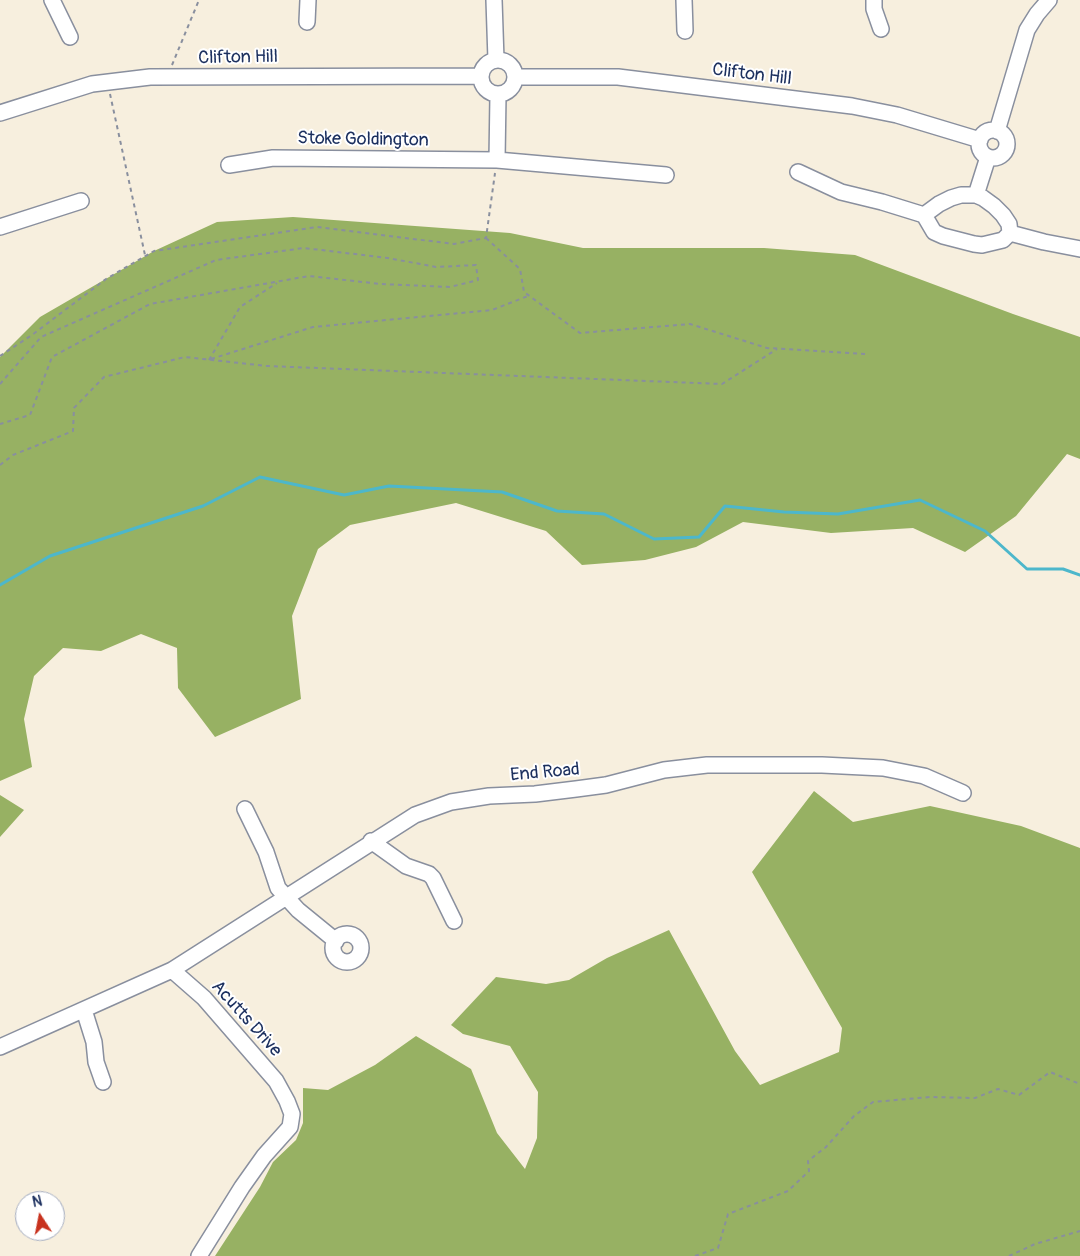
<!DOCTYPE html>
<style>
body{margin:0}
#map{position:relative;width:1080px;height:1256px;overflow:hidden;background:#f7efde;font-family:Pangolin,sans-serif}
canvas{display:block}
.north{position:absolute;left:15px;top:1191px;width:50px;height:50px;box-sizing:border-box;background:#fff;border:1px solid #a4acbf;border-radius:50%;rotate:349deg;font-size:14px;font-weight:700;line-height:20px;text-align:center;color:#1b2f5e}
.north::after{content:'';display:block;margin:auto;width:18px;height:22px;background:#c8321e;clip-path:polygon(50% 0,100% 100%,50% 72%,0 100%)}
</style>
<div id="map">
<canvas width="1080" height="1256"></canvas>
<div class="north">N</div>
</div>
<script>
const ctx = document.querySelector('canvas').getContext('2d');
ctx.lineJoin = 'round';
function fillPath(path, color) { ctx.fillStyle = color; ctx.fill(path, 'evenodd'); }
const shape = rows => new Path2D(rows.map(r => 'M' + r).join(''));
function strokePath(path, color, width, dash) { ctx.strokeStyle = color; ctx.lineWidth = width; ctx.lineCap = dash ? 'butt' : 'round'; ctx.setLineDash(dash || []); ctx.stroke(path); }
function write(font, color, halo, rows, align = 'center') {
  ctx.font = font + ' Pangolin,sans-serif'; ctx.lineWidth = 4; ctx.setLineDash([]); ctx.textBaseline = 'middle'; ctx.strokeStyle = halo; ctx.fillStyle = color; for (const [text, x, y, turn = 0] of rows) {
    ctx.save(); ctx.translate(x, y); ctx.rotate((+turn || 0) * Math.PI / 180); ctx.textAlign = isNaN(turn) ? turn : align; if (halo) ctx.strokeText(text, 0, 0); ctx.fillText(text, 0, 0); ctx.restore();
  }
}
fillPath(shape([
 [293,217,510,233,583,248,764,248,855,255,1013,314,1080,337,1080,459,1067,454,1016,516,965,552,913,528,831,533,743,522,696,547,645,560,582,565,546,531,456,503,350,525,318,549,292,616,301,699,215,737,178,688,177,648,141,634,101,651,63,648,34,676,24,719,32,767,0,781,0,357,40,317,154,251,217,222],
 [814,791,853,822,930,806,1021,826,1080,848,1080,1256,215,1256,260,1187,273,1162,296,1140,303,1123,303,1088,328,1090,375,1065,416,1036,471,1069,497,1133,525,1169,537,1138,538,1092,510,1046,463,1034,451,1025,496,977,546,984,569,980,607,958,669,930,735,1051,760,1085,839,1052,842,1028,752,872],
 [0,795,24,810,0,837]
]), '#97b163');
strokePath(shape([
 [0,585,50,556,203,506,260,477,344,495,389,486,502,492,557,511,604,514,654,539,699,537,725,506,784,512,838,514,920,500,985,531,1027,569,1063,569,1080,575]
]), '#4db7cb', 3);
const minor = shape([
 [52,0,70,37],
 [494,0,496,60],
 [684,0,685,31],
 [874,0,874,9,881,29],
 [307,22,308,0],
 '481 77a17 17 0 1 1 34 0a17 17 0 1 1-34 0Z',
 [516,77,618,77,852,106,897,115,980,140],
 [0,113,92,84,150,77,481,76],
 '979 144a14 14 0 1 1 28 0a14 14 0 1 1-28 0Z',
 [997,131,1027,30,1037,14,1049,0],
 [497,160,498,95],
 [229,165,273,158,497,160,666,175],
 [798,172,841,192,882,202,924,215,934,232,943,236,974,244,982,245,1003,240,1010,233],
 [976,195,988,157],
 [924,215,939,204,951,198,961,195,976,195,983,198,994,206,1003,215,1009,224,1010,233],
 [0,227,81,201],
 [1010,233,1044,242,1080,249],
 [245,809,266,852,278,888,298,910,336,941],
 [371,841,406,866,429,874,433,878,454,921],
 '333 948a14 14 0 1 1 28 0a14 14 0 1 1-28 0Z',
 [172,970,204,998,276,1081,287,1101,292,1114,290,1127,264,1156,242,1187,199,1256],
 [84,1010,94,1042,96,1062,103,1082],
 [0,1047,172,970,415,815,451,802,489,796,535,794,576,789,606,785,664,770,707,765,822,765,883,768,924,776,963,793]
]);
strokePath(minor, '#898f9e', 18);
strokePath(shape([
 [172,65,199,0],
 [110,94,145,255],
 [486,238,520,269,524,292,580,333,690,324,767,348,867,354],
 [0,356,32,335,106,279,154,251,317,227,454,244,486,238,495,173],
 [211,359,313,327,492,310,528,296],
 [209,360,240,307,277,283],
 [0,384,41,337,216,260,304,248,388,258,436,267,476,265,478,280,450,287,381,284,309,276,150,304,52,357,30,415,0,424],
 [0,465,13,455,73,431,74,408,104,377,185,357,267,366,722,384,777,349],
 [695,1256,718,1248,728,1214,788,1191,809,1171,808,1161,826,1147,854,1116,873,1102,930,1097,975,1098,998,1089,1019,1095,1050,1072,1080,1084],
 [1009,1256,1035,1244,1080,1231]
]), '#898f9e', 2, [4, 4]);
strokePath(minor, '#fff', 15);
write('18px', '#1b2f5e', '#fff', [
 ["Clifton Hill",238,58,-1],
 ["Clifton Hill",752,75,7],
 ["Stoke Goldington",363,140,1],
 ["End Road",545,773,-5],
 ["Acutts Drive",246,1019,48]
]);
</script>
